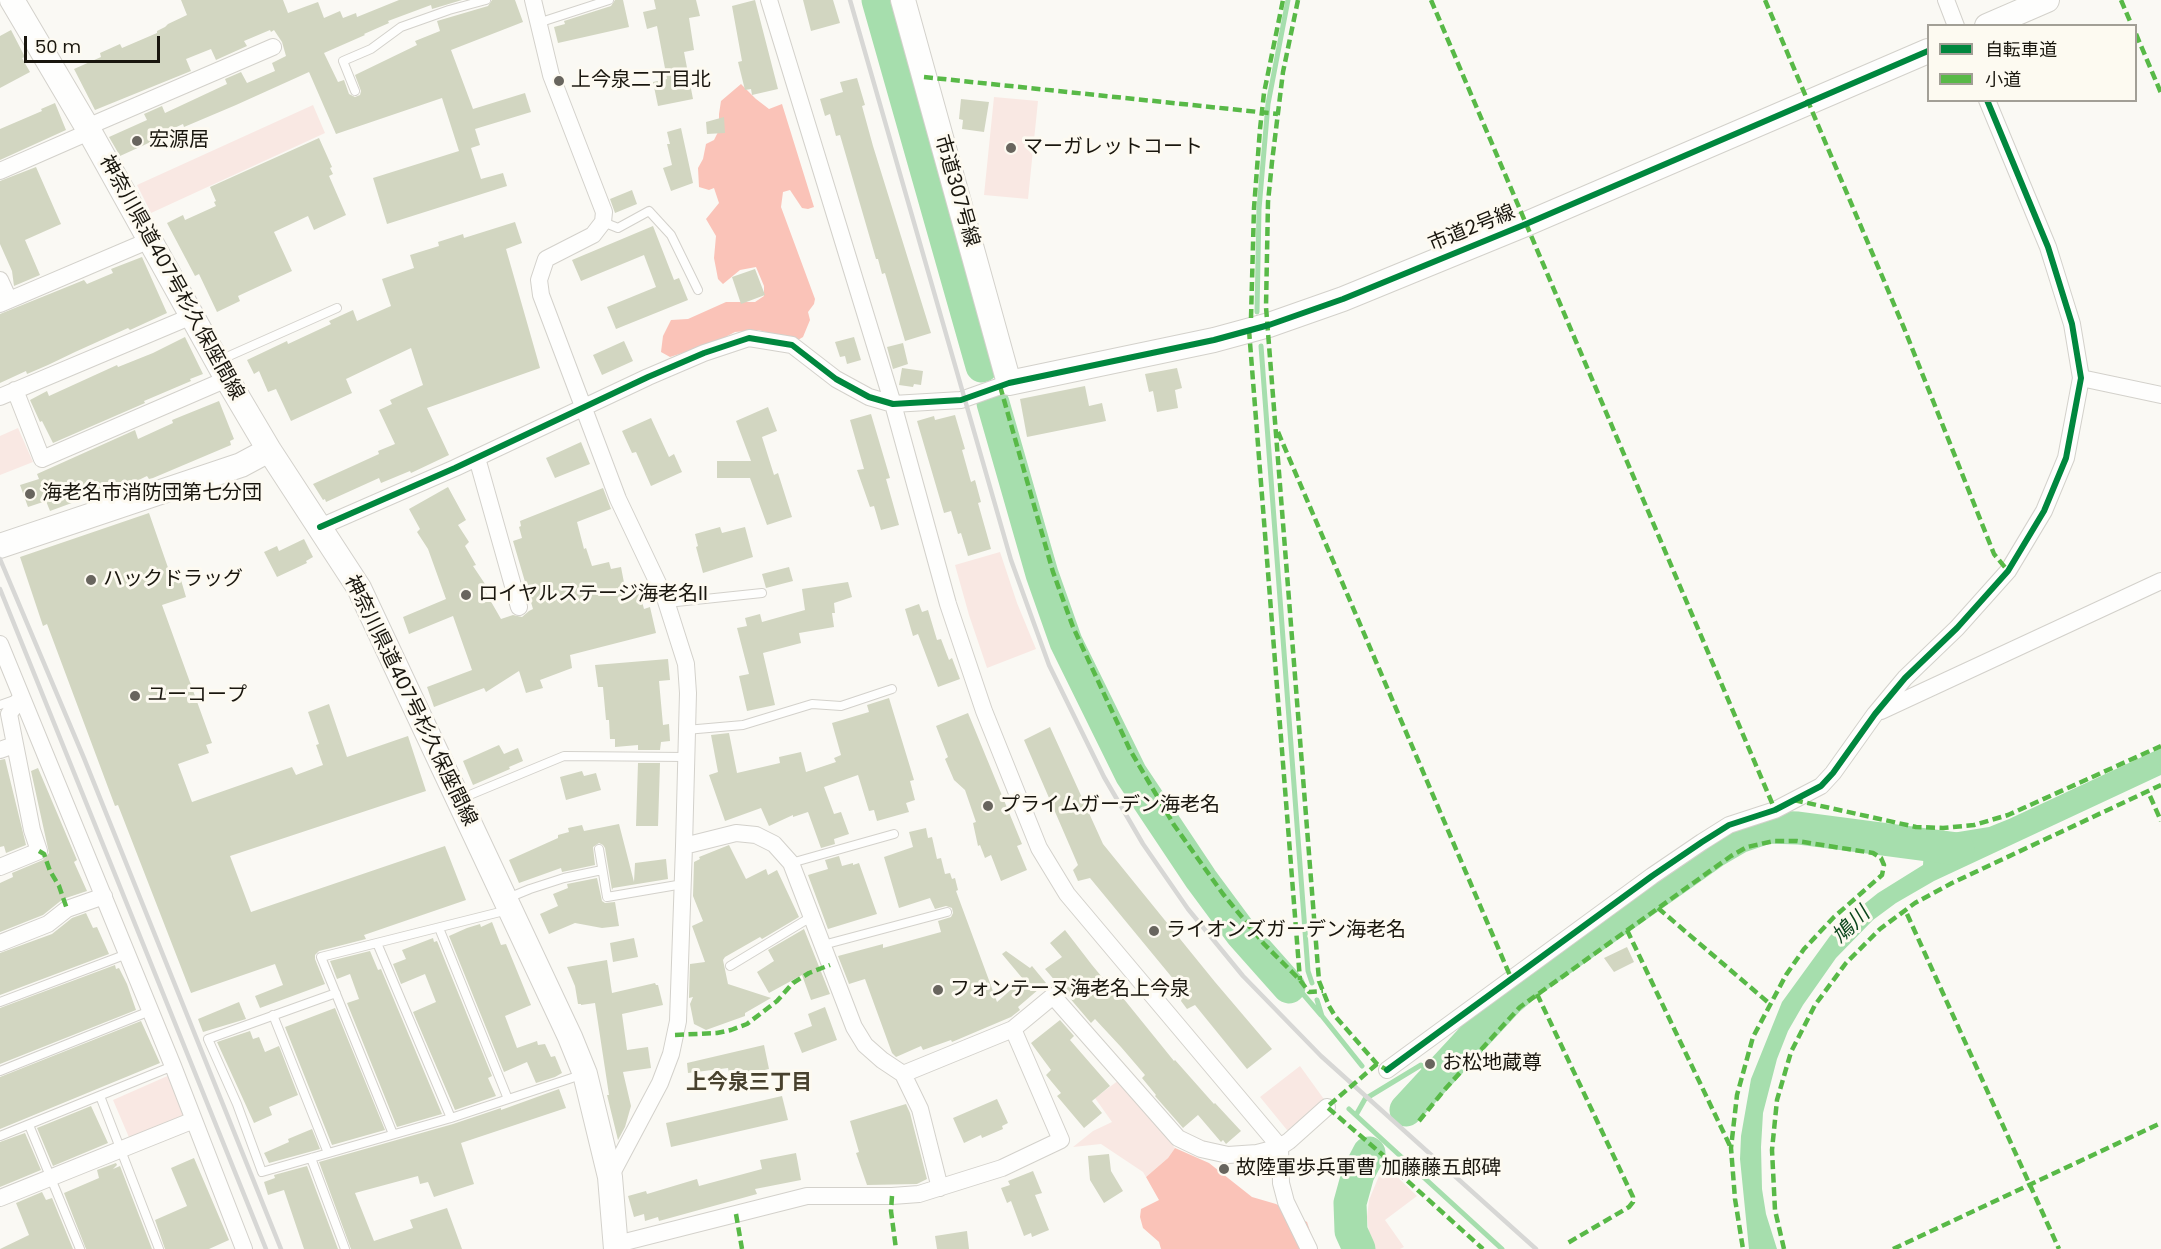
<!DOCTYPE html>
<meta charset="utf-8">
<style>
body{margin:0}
#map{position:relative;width:2161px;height:1249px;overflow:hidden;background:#faf9f4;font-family:Poppins,"Noto Sans JP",sans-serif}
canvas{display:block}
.legend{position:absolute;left:1927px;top:24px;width:210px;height:78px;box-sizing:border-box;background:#fdfaf1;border:2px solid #a29f96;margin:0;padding:8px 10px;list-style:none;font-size:18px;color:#19160e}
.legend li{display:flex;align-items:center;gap:12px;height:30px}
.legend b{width:30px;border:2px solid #a29f96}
.scale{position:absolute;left:24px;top:36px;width:136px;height:27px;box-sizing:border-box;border:3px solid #19160e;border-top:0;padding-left:8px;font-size:18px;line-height:21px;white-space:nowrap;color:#19160e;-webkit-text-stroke:4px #fdfaf1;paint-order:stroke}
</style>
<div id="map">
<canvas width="2161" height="1249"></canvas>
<ul class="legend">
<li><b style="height:8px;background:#00873e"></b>自転車道</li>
<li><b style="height:8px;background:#58b947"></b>小道</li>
</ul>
<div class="scale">50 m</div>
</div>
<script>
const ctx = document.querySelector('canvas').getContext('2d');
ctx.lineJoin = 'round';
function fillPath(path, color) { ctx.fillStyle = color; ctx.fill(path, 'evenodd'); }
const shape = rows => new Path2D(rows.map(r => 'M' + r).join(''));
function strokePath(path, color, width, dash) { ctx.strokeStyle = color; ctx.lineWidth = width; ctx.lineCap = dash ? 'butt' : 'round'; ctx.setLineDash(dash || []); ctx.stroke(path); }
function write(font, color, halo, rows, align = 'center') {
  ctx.font = font + ' Poppins,"Noto Sans JP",sans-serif'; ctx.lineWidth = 6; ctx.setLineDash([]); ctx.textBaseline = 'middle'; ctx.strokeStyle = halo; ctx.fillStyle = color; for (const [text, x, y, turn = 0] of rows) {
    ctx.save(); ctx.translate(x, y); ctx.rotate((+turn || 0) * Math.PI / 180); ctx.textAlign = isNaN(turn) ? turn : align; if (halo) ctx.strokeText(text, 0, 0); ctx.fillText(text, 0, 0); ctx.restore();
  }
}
fillPath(shape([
 [994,97,1038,101,1028,199,984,195],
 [313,105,325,133,151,213,137,185],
 [18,428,33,462,0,475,0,436],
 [1000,552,1017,603,1036,649,987,668,969,615,955,565],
 [1300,1066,1326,1102,1295,1130,1287,1130,1260,1097],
 [172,1074,190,1116,131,1142,113,1100],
 [1119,1080,1175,1148,1168,1158,1146,1177,1143,1172,1101,1144,1073,1147,1093,1131,1112,1122,1095,1098],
 [1384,1164,1417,1196,1385,1220,1404,1247,1400,1249,1374,1249,1369,1233,1367,1217,1369,1200]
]), '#f9e8e3');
fillPath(shape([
 [741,84,756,99,769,109,782,104,814,207,808,209,802,208,790,190,783,192,781,207,815,299,814,304,808,312,810,320,803,337,798,340,758,330,735,332,714,343,670,357,661,352,663,336,671,320,688,319,726,302,755,302,764,296,764,286,756,267,740,270,723,284,718,279,714,258,716,236,706,219,719,203,714,188,709,190,699,187,698,168,703,159,706,144,714,140,719,130,719,114,721,101],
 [1175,1148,1209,1163,1252,1197,1276,1204,1307,1222,1316,1249,1161,1249,1159,1242,1143,1228,1140,1217,1141,1209,1159,1200,1146,1177,1168,1158]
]), '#fac3b8');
fillPath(shape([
 [2161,748,2161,775,1934,881,1896,903,1873,920,1836,958,1803,1005,1788,1031,1777,1059,1763,1113,1761,1147,1762,1189,1766,1214,1777,1249,1749,1249,1740,1159,1741,1136,1751,1079,1782,1002,1830,936,1853,913,1878,893,1923,865,1925,832,1952,833,1989,827,2009,819]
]), '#a6dead');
strokePath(shape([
 [1257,312,1259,209,1268,104,1288,0],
 [1261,346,1308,971,1312,983],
 [1289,987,1303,994,1321,1015],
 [1317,1000,1322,1016,1362,1066],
 [1349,1109,1502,1249],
 [1356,1115,1365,1099,1421,1065,1436,1079]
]), '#a6dead', 5);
strokePath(shape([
 [878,0,982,366],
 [993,403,1042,574,1066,642,1131,774,1201,879,1241,933,1289,987],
 [1406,1110,1508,1000,1528,983,1715,851,1739,837,1768,827,1798,828,1958,849],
 [1359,1249,1351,1231,1350,1203,1358,1174,1369,1153]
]), '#a6dead', 33);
fillPath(shape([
 [181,0,283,0,288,13,318,2,324,18,340,11,343,18,356,13,357,17,399,0,462,0,432,9,431,5,388,21,389,23,364,34,365,35,324,53,338,82,344,80,349,94,355,97,360,95,361,91,355,75,417,45,415,41,440,31,437,21,488,6,492,0,515,0,523,22,451,50,473,109,525,93,531,112,475,129,480,145,471,148,481,179,503,173,507,186,387,224,373,178,459,151,442,98,336,134,309,72,236,105,184,127,183,124,152,138,153,141,120,156,109,137,147,120,144,114,162,106,165,113,227,84,225,79,241,72,247,83,275,71,272,63,286,56,282,42,274,30,271,32,270,30,244,41,247,46,216,60,211,49,186,59,191,71,95,110,74,69,101,57,100,53,120,44,122,48,157,33,157,31,165,27,168,24,187,15],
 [615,0,623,0,629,27,558,43,554,27,565,24,564,21,611,6],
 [654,0,696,0,700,16,689,18,694,50,684,52,693,99,658,106,653,82,667,79,657,26,647,29,643,12,656,9],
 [755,0,778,89,752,95,751,89,745,90,738,62,742,61,732,6],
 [803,0,833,0,840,23,811,31],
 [11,30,25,57,22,58,30,72,0,88,0,36],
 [857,78,865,105,862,106,873,146,931,333,905,341,885,273,882,274,878,259,876,259,840,135,836,136,830,114,825,116,820,99,843,92,840,82],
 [961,99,989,102,984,132,962,129,963,120,959,119],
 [55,103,66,130,0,160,0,129,42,111,41,109],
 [724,117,725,133,707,134,706,122],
 [681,128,693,183,671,191,663,168,672,165,667,144,670,144,667,132],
 [319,138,332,167,330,168,333,174,329,176,346,215,314,230,308,216,274,232,292,271,238,296,240,301,217,312,199,274,195,276,167,223,183,215,185,220,216,206,214,202,216,201,210,187],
 [36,167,61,224,25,240,40,275,14,286,12,271,0,244,0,181],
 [632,190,637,204,615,213,610,199],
 [515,222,522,243,506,249,540,368,427,408,449,455,411,473,410,471,381,483,379,478,326,502,325,499,323,500,313,484,379,454,378,451,395,444,379,410,392,404,390,400,423,385,411,348,346,379,352,393,291,421,276,389,268,392,259,371,254,374,247,360,287,341,288,344,331,324,329,321,353,310,357,321,391,306,382,279,414,268,410,255,439,246,438,242,463,234,464,238],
 [653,226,674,280,679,278,688,300,616,329,607,307,656,287,644,255,581,281,572,260],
 [142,257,167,313,130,330,128,328,75,352,48,365,27,374,26,371,0,383,0,314,84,280,87,284,113,273,111,269],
 [755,269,765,295,741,304,732,277],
 [185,337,203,374,190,379,191,381,144,401,145,403,53,443,42,421,40,422,30,400,47,391,49,396,117,365,118,367,153,353],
 [854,337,861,360,847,364,845,356,840,357,835,342],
 [624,341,633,361,602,375,593,355],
 [903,343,908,364,893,369,887,347],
 [902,368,923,371,921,385,914,384,913,387,899,385],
 [1177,368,1182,388,1175,390,1178,408,1157,412,1153,391,1149,392,1145,374],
 [1085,386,1089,406,1102,403,1106,421,1027,437,1020,399],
 [219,401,234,439,230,441,231,445,153,478,149,479,147,476,118,490,116,487,89,499,88,497,50,511,46,501,28,507,20,485,39,479,37,474,135,430,138,439,173,423,172,420],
 [768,407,777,431,762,437,774,475,778,473,792,517,767,525,750,478,717,478,717,461,751,461,736,421],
 [871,414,890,478,886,479,899,525,881,530,874,506,870,507,857,470,864,469,850,420],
 [955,415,965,449,962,450,971,482,975,480,981,502,978,503,991,549,968,556,961,533,958,534,951,511,944,513,917,421,934,416,935,420],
 [651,418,669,457,674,454,682,472,651,486,636,452,632,453,622,431],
 [581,442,590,464,555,478,546,458],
 [448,487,466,520,458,525,469,542,465,546,476,565,473,566,485,584,482,586,501,619,513,615,522,617,529,611,533,609,513,541,522,538,519,527,521,526,520,521,603,488,611,509,577,522,584,549,586,548,592,566,609,562,611,569,621,567,626,593,631,592,632,596,640,594,644,609,650,607,656,633,570,655,572,668,540,680,543,688,526,693,519,671,486,692,484,688,434,707,427,687,472,670,453,616,409,634,403,617,446,599,428,549,417,532,420,529,409,509],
 [149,513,173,582,181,580,186,597,162,605,212,743,206,745,209,753,178,764,192,802,292,767,296,775,323,765,316,745,319,744,308,712,329,704,347,757,408,736,426,791,230,856,251,912,445,846,466,900,364,935,366,939,319,951,315,955,315,959,325,984,260,1008,255,996,283,985,275,964,191,993,118,805,115,806,47,624,43,626,20,557],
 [720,527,722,533,745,527,753,557,703,573,696,547,698,546,695,534],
 [304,539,313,557,306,561,307,563,277,577,264,552,277,546,279,551],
 [789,567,793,581,766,588,762,574],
 [848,582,852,597,834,603,835,613,832,613,834,627,799,633,801,643,763,653,775,705,747,711,739,676,749,674,737,628,747,626,745,618,760,614,762,622,805,610,802,589],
 [919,604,922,612,928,610,937,640,941,639,949,660,952,658,960,679,938,687,918,634,913,636,905,609],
 [668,659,670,680,659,681,663,725,669,724,670,741,661,742,660,750,638,750,638,745,615,747,615,739,610,739,609,720,606,720,603,687,598,687,595,665],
 [889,698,914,780,910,781,915,800,906,803,909,812,877,821,874,810,869,811,858,775,824,787,834,814,841,812,849,834,834,839,835,844,821,848,808,812,793,817,793,815,769,826,761,808,725,821,709,775,718,772,711,735,729,733,737,773,780,763,779,757,801,752,806,772,836,762,834,758,841,755,832,723,869,712,867,705],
 [968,713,1022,844,1017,846,1027,870,1001,881,991,855,985,858,980,845,978,846,973,823,976,822,965,790,954,780,945,759,948,757,936,726],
 [1050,727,1103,844,1215,982,1272,1049,1247,1069,1195,1005,1187,1009,1181,1001,1184,992,1090,878,1078,881,1073,870,1078,865,1024,740],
 [499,745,504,754,518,748,523,761,509,767,510,769,473,785,463,761],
 [5,759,26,845,6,853,4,846,0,847,0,760],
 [638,763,660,763,658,826,636,826],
 [38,768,77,860,74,862,87,891,63,899,43,915,0,932,0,883,13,877,12,873,43,860,49,853,31,771],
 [582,771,584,776,596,773,601,790,566,800,560,777],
 [619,824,634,882,635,863,666,859,668,879,613,888,612,890,605,848,603,845,599,843,593,847,595,865,562,872,561,868,519,883,509,860,558,838,558,835,569,832,568,828,582,825,584,831],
 [926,828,928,838,932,837,937,859,941,858,945,874,950,873,952,879,955,878,958,890,956,891,997,1002,1023,979,1002,954,1006,951,1030,968,1032,966,1046,983,1018,1007,1020,1010,1011,1017,952,1042,951,1040,923,1050,921,1046,896,1057,892,1053,865,979,849,984,838,956,883,944,883,948,941,932,938,921,951,917,953,913,952,908,946,906,935,909,930,898,899,908,884,857,913,847,909,832],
 [729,845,746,879,766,869,768,875,777,870,799,917,762,939,760,937,725,957,723,960,728,984,771,998,745,1013,745,1016,706,1030,694,1024,690,1004,693,997,689,998,690,964,705,962,692,926,703,921,693,896,694,862,700,859,699,857],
 [839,856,842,866,853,863,853,865,859,863,877,914,828,929,808,875,828,869,825,860],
 [597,878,602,901,605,903,615,902,619,926,602,928,575,923,549,934,540,914,558,906,553,894,568,888,567,884],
 [86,913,93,928,97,927,109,954,0,995,0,953,52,934,72,918],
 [492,922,501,945,506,944,531,1005,505,1016,517,1048,537,1041,538,1045,545,1044,551,1057,555,1056,562,1073,555,1077,536,1083,527,1062,504,1072,449,936,467,928,480,924,481,927],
 [804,929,830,994,811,1000,802,975,769,993,757,972,774,961,768,950],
 [1065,930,1092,965,1121,1000,1123,998,1174,1061,1175,1060,1214,1104,1215,1103,1241,1131,1226,1144,1223,1140,1221,1142,1198,1115,1183,1128,1155,1096,1156,1095,1142,1078,1145,1075,1121,1047,1095,1019,1091,1023,1045,969,1062,957,1050,943],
 [433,938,434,942,437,941,492,1076,488,1078,496,1096,455,1110,413,1012,436,1002,425,974,401,984,393,964,406,959,402,950],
 [634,938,638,957,613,962,610,943],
 [1627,947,1634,962,1614,972,1604,958],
 [370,951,378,970,381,969,442,1114,397,1127,347,1003,359,999,350,974,337,979,330,961],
 [607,960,612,993,655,983,656,985,658,985,663,1005,622,1014,627,1050,648,1047,651,1068,623,1072,631,1106,625,1127,618,1140,607,1095,609,1095,595,1003,581,1005,581,1004,578,1004,575,986,567,967],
 [115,965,116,969,119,968,127,984,136,1010,0,1064,0,1008],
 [239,1002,246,1019,203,1032,198,1019],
 [825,1007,837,1040,802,1053,794,1033,812,1026,808,1014],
 [335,1008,385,1130,332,1145,285,1027],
 [1060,1020,1074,1036,1070,1040,1110,1086,1092,1101,1102,1113,1084,1128,1057,1096,1061,1093,1046,1075,1051,1070,1031,1043],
 [141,1021,160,1063,0,1129,0,1077],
 [250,1031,253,1039,259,1037,265,1052,279,1046,298,1095,269,1107,272,1115,254,1123,217,1042],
 [764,1045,769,1069,730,1078,728,1068,688,1073,687,1063],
 [559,1089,566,1108,461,1143,474,1184,434,1197,428,1182,420,1184,418,1176,355,1193,374,1241,413,1228,410,1220,447,1208,462,1249,351,1249,319,1162,453,1124,501,1108,501,1110],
 [782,1096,788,1120,671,1147,666,1123],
 [997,1099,1008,1123,1002,1126,1003,1129,982,1138,981,1135,964,1143,953,1118],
 [906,1104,910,1113,927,1179,917,1184,867,1185,856,1153,859,1152,850,1121],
 [91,1106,108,1143,53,1166,37,1128],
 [312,1129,320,1149,269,1163,264,1153,289,1142,288,1139],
 [25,1133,41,1170,0,1187,0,1142],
 [796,1153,801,1180,755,1189,757,1194,659,1221,658,1217,645,1221,644,1214,634,1217,628,1196,646,1191,647,1194,697,1179,699,1186,762,1169,760,1160],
 [1109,1154,1111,1171,1123,1191,1104,1203,1090,1180,1088,1156],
 [194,1158,229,1240,209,1249,165,1249,155,1220,187,1206,171,1168],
 [116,1163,117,1165,113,1169,120,1166,152,1249,86,1249,64,1193,99,1178,97,1170],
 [307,1166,338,1249,304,1249,284,1190,268,1195,264,1182,275,1178,274,1175],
 [1033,1171,1042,1193,1035,1195,1049,1230,1032,1237,1031,1233,1024,1236,1011,1201,1007,1203,1001,1188,1010,1185,1008,1181],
 [42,1192,46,1200,52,1198,73,1249,0,1249,29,1235,16,1203],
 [967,1231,969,1249,937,1249,935,1236]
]), '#d2d6c1');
const lane = shape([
 [538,23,609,0],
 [355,91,343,61,371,49,401,27,449,10,486,0],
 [603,222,618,228,649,211,671,235,698,290],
 [220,360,337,308],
 [667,603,762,593],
 [0,705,17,699],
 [686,730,743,725,812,704,841,706,892,689],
 [460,799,564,756,686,757],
 [599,849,607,897,683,884],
 [791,863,894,834],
 [508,898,530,889,564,878,602,870],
 [439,928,508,1099],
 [377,943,451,1118],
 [823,945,947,912],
 [730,966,811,917],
 [336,993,208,1039,237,1104,262,1172,451,1118,584,1074],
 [0,1002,127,954],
 [273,1015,328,1153],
 [0,1071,150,1011],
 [100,1096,159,1249],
 [29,1125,80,1249],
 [393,1134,321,957,508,910],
 [0,1136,173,1066],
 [311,1158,345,1249]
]);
const street = shape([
 [533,0,551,75,604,212,603,222,593,235,546,259,539,280,541,295,618,499,665,598,686,664,688,693,684,846,678,1021,671,1054,660,1083,610,1177],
 [769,0,893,404,948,604,984,711,1039,848,1067,894,1280,1147],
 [1946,0,1956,26],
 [87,127,273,47],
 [0,171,89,132],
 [0,280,9,300],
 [0,304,150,240],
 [2081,378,2161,395],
 [15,390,42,459,227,379],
 [0,397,192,316],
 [477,458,519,607],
 [320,527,455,468,648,377,704,353,749,338,792,345,836,379,869,397,893,404,961,400,1009,383],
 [0,644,173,1066,244,1249],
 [1881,711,2161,581],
 [0,750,14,745],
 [684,846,736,833,756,835,774,844,791,863,854,1027,865,1045,882,1060,903,1074,920,1109,940,1188],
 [0,867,39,851,32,830,9,714,21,697],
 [0,943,48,924,67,909,104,896],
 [1387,1070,1652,876,1702,842,1729,825,1775,810,1821,786,1833,773,1875,714,1905,678,1957,628,2008,571,2044,511,2066,458,2081,378,2072,324,2048,247,1987,100],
 [903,1074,1013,1029,1053,996,1178,1138,1201,1149,1228,1155,1257,1153,1280,1147,1289,1141,1327,1107],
 [1280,1147,1281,1183,1286,1202,1309,1249],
 [0,1198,194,1120],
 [617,1244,807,1196,892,1196,919,1194,1002,1168,1061,1140,1013,1029]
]);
const secondary = shape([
 [12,0,87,127,227,379,269,450,359,588,570,1037,585,1074,610,1177,616,1249],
 [903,0,1009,383,1214,340,1269,325,1343,299,1526,224,1928,51],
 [1987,26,2047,0],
 [0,546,241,465,269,450]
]);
strokePath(lane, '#d3d1cb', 10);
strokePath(street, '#d3d1cb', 18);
strokePath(secondary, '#d3d1cb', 26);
strokePath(lane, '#fefefd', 8);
strokePath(street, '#fefefd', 16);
strokePath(secondary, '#fefefd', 24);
strokePath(shape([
 [850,0,1011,560,1049,665,1104,777,1143,844,1188,909,1243,976,1321,1056,1536,1249],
 [0,559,84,758,281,1249],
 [0,589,266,1249]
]), '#d7d7d5', 4.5);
strokePath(shape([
 [1298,0,1283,72,1272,162,1268,202,1266,307,1319,981,1329,1006,1335,1016,1377,1064,1387,1070],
 [1431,0,1775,810],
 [1765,0,1904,328,1994,554,2008,571],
 [2121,0,2132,26],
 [2136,34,2161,93],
 [924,77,1278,114],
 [1251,318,1254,208,1260,129,1264,93,1283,0],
 [1249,330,1300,980],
 [1000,386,1053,572,1073,627,1130,750,1174,825,1223,894,1264,944,1300,980,1309,992,1323,991],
 [1278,432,1511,978],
 [2150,796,2161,821],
 [1794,800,1916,827,1943,828,1974,825,2008,815,2161,746],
 [39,851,44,854,50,871,59,886,67,909],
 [1658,908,1770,1004],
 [1907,914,2059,1249],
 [1627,930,1731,1148],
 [1537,994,1633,1197,1633,1202,1629,1207,1566,1244],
 [675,1035,717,1033,731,1030,747,1024,777,1001,793,983,809,973,830,965],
 [1377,1064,1327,1107,1384,1156,1391,1166,1483,1249],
 [1419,1121,1446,1088,1520,1007,1731,856,1747,847,1774,841,1797,841,1873,853,1881,858,1884,865,1882,875,1834,917,1804,949,1786,975,1753,1037,1737,1095,1731,1148,1735,1199,1743,1249],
 [892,1196,891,1211,896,1249],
 [736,1214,742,1249],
 [1784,1249,1775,1210,1772,1150,1777,1100,1791,1052,1815,1005,1846,963,1880,929,1915,903,1952,883,2161,785],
 [1893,1249,2161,1123]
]), '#58b947', 4.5, [9, 4.5]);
strokePath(shape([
 [320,527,455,468,648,377,704,353,749,338,792,345,836,379,869,397,893,404,961,400,1009,383,1214,340,1269,325,1343,299,1526,224,1928,51],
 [1387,1070,1652,876,1702,842,1729,825,1775,810,1821,786,1833,773,1875,714,1905,678,1957,628,2008,571,2044,511,2066,458,2081,378,2072,324,2048,247,1987,100]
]), '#00873e', 6);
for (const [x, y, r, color] of [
 [559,81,6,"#68655e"],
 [137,141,6,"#68655e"],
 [1011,148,6,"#68655e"],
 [30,494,6,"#68655e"],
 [91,580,6,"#68655e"],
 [466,595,6,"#68655e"],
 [135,696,6,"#68655e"],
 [988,806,6,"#68655e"],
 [1154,931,6,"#68655e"],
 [938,990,6,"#68655e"],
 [1430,1064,6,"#68655e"],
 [1224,1169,6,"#68655e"]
]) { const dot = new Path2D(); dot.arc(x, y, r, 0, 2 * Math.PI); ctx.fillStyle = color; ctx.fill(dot); strokePath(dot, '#fdfaf1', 2); }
write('20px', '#19160e', '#fdfaf1', [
 ["上今泉二丁目北",571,81],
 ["宏源居",149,141],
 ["マーガレットコート",1023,148],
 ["海老名市消防団第七分団",42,494],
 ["ハックドラッグ",103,580],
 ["ロイヤルステージ海老名II",478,595],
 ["ユーコープ",147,696],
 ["プライムガーデン海老名",1000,806],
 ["ライオンズガーデン海老名",1166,931],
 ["フォンテーヌ海老名上今泉",950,990],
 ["お松地蔵尊",1442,1064],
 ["故陸軍歩兵軍曹 加藤藤五郎碑",1236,1169]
], 'left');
write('20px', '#19160e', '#fdfaf1', [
 ["市道307号線",956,191,74],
 ["市道2号線",1472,229,-22],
 ["神奈川県道407号杉久保座間線",171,278,61],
 ["神奈川県道407号杉久保座間線",410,701,64]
]);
write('italic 21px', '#0c471d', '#fdfaf1', [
 ["鳩川",1852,926,-45]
]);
write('bold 21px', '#48412e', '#fdfaf1', [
 ["上今泉三丁目",749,1084]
]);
</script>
